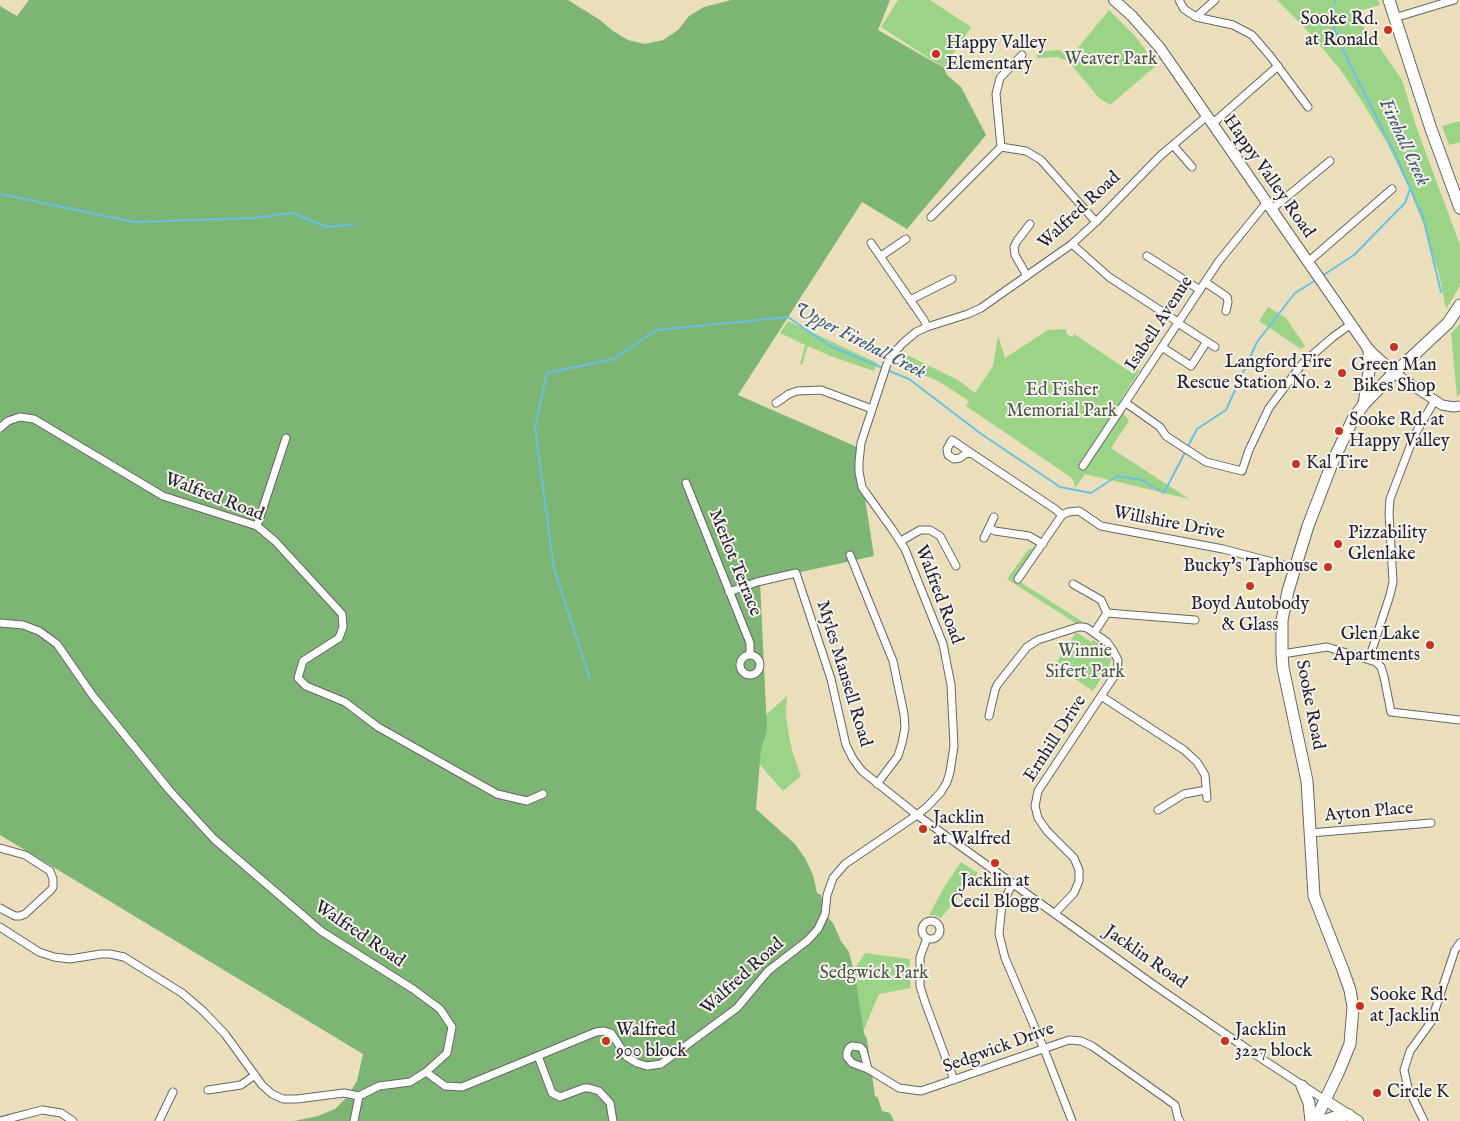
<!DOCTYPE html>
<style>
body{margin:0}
canvas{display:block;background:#eadfba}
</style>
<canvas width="1460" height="1121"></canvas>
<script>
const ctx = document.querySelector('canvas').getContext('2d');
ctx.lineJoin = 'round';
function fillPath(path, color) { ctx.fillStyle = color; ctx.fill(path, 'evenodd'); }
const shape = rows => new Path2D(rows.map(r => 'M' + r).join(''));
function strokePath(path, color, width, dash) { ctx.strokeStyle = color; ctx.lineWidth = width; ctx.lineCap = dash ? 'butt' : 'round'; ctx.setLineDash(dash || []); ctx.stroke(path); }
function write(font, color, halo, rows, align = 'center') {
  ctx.font = font + ' "IM FELL English",serif'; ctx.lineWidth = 4; ctx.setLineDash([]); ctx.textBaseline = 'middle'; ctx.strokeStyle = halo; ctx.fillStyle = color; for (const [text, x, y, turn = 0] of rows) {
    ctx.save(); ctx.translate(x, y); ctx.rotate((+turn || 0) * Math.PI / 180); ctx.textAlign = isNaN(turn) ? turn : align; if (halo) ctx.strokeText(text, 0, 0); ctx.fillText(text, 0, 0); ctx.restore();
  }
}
fillPath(shape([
 [898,0,930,0,971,27,944,68,881,27],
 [1277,0,1378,0,1380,5,1352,13,1378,45,1402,80,1417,129,1460,245,1460,286,1446,309,1439,274,1423,223,1408,186,1387,143,1361,100,1339,68,1306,29],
 [1109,10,1134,35,1157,65,1110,105,1099,98,1068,61,1057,57,1037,58,1037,52,1058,50,1072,55],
 [1460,121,1460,142,1449,145,1442,126],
 [1268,307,1286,318,1305,346,1301,349,1259,321],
 [788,321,877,363,874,371,833,357,808,346,802,365,800,364,805,345,780,333],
 [1460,324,1460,393,1457,397,1451,333],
 [1066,329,1067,334,1072,337,1074,334,1132,373,1136,368,1140,370,1122,398,1123,412,1129,421,1111,448,1189,499,1085,474,1075,488,1074,482,1072,478,966,406,969,401,940,382,898,364,905,354,958,380,975,393,993,366,998,335,1005,358,1048,330],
 [1036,546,1014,578,1083,622,1077,624,1007,579,1028,550],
 [1076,632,1091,642,1093,640,1106,648,1105,651,1110,654,1111,659,1111,662,1093,691,1055,665],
 [787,696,786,714,789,736,793,754,801,776,783,791,738,740],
 [961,862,978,873,941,918,934,915,929,915,943,889],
 [865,953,910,959,909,973,911,988,879,994,860,1039,826,1012]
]), '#9cd487');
fillPath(shape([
 [29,0,568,0,600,20,613,31,628,40,645,44,663,40,678,30,689,16,704,7,731,0,890,0,878,30,944,68,947,75,961,87,986,135,907,229,862,202,738,395,857,447,874,556,760,581,767,730,761,749,756,809,795,844,805,858,813,875,817,893,821,895,825,914,833,923,841,941,849,952,855,976,864,1033,867,1039,875,1096,878,1098,882,1111,890,1113,894,1121,294,1121,318,1116,335,1109,347,1097,357,1081,363,1054,0,835,0,6,17,16]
]), '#7db674');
strokePath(shape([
 [1335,0,1335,2],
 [1334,9,1333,21,1335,31,1349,63,1396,156,1423,217,1441,292],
 [0,194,134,222,254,218,293,213,327,227,354,224],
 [1322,276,1354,255,1405,203,1410,189],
 [887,370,909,379,980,433,1060,487,1091,493,1117,476,1142,480,1164,493,1197,429,1226,410,1257,342,1295,293,1316,280],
 [590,679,554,569,535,428,547,373,614,359,656,330,788,317,830,346,883,368]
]), '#69c0e6', 2);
const minor = shape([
 [1179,0,1184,9,1196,17,1233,25,1252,35,1271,57,1308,107],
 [1196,17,1215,0],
 [1394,18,1454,0],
 [1212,124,1278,66],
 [1173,145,1192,167],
 [1001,147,1026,151,1041,160,1096,222],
 [1001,147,996,94,1000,78,1022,55],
 [1272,209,1330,161],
 [931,217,1001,147],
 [871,243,924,320,927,327],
 [1072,244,1109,277,1178,322],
 [881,256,906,239],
 [1147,256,1200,290],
 [1308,262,1392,189],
 [1027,276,1015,255,1014,247,1017,241,1030,224],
 [1205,282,1227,297,1228,302,1226,311],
 [910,300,952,279],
 [1178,323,1215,347],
 [1162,347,1191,366,1204,346],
 [776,403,789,394,797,391,821,390,872,409],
 [1126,403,1160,427,1166,436,1206,462,1242,471,1249,450,1269,408,1302,364,1333,337,1351,324],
 [0,428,8,421,20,417,34,419,163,496,257,526,275,541,342,614,343,627,339,638,303,661,298,678,306,686,345,702,378,727,497,794,527,801,543,794],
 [971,453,965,454,960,458,954,459,948,455,947,449,952,440,971,453,1055,509,1062,515,1068,512,1079,511,1101,526,1223,549,1295,568],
 [1083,466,1219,261,1267,202],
 [686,483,750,643,750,655],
 [257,526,286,438],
 [989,528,995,531,1029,536,1043,544],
 [984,538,994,517],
 [901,541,920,530,930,530,940,536,956,566],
 [850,555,893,661,904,714,905,728,902,743,898,756,877,784],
 [1018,579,1062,515],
 [1073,584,1101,600,1107,613],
 [729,592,757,582,796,573,831,679,846,745,853,759,862,771,917,815,1154,985,1256,1055,1325,1100],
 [1107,613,1195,620],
 [0,623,23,625,39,631,57,644,93,696,170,791,214,839,321,931,413,989,440,1009,452,1027,447,1053,426,1072,410,1082,379,1086,359,1096,354,1121],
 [1094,633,1107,613],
 [1282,654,1327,647,1376,662,1381,667,1384,677,1391,712,1460,720],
 '740 665a10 10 0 1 1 20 0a10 10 0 1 1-20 0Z',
 [1369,659,1390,595,1393,582,1389,513,1390,499,1414,436,1435,400],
 [1101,696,1184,750,1197,762,1205,775,1207,798],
 [989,716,995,690,997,685,1027,647,1038,640,1078,627,1082,627,1087,628,1094,633,1107,642,1112,649,1118,660,1117,672,1038,791,1035,806,1038,818,1047,831,1074,858,1079,870,1079,881,1074,893,1055,913],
 [1158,810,1184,794,1206,790],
 [1310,833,1431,823],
 [0,848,25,855,50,871,53,879,53,887,51,890,25,914,20,916,15,916,0,908],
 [1013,883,1002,904,999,934,1005,958,1044,1049,1072,1121],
 '922 930a9 9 0 1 1 18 0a9 9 0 1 1-18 0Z',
 [0,927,39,952,54,957,70,959,101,954,110,954,124,957,182,993,203,1011,225,1034,262,1085,272,1094,283,1099,297,1099,344,1093,359,1096],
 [927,938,920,957,920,986,925,1002,954,1080],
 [538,1056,552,1093,560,1097,584,1088,589,1088,599,1091,610,1103,613,1121],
 [868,1069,863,1050,860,1047,852,1046,849,1048,847,1052,847,1057,852,1063,868,1069,899,1088,921,1091,1069,1040,1081,1041,1092,1046,1175,1105,1178,1118,1180,1121],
 [426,1072,445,1086,462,1087,596,1032,604,1031,611,1033,627,1057,637,1063,647,1066,661,1064,737,1008,768,971,808,940,818,929,825,914,827,895,833,878,845,864,917,815,928,806,941,792,947,782,950,772,954,746,951,685,943,644,905,549,892,529,866,493,862,487,859,472,859,462,861,443,887,364,892,355,903,343,916,332,927,327,968,314,981,308,1072,244,1096,222,1160,156,1207,116],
 [208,1090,241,1085,255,1075],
 [0,1121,42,1110,61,1113,73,1121],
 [159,1121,173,1092],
 [1424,1121,1408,1088,1404,1070,1410,1051,1431,1022,1455,950,1460,943]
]);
const tertiary = shape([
 [1394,373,1442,405,1454,407,1460,406]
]);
const secondary = shape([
 [1114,0,1132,16,1160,48,1369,350,1394,373],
 [1325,1100,1358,1121]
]);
const primary = shape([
 [1389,0,1431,129,1460,208],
 [1364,404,1370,365,1369,350],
 [1302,1086,1309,1103,1311,1121],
 [1315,1121,1339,1071,1350,1044,1353,1007,1350,990,1343,970,1314,896,1307,781,1283,668,1282,654,1282,620,1288,591,1308,526,1333,461,1353,419,1364,404,1388,379,1448,323,1460,305],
 [1323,1121,1338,1116,1349,1115]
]);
strokePath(minor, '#686467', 9);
strokePath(tertiary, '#686467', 11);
strokePath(secondary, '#686467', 12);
strokePath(primary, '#686467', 13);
strokePath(minor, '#fff', 7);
strokePath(tertiary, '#fff', 9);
strokePath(secondary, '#fff', 10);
strokePath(primary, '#fff', 11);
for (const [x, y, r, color] of [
 [1388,30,5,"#c8321e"],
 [936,54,5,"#c8321e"],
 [1394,347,5,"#c8321e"],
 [1342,373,5,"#c8321e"],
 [1339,431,5,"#c8321e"],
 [1296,464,5,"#c8321e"],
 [1338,544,5,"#c8321e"],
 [1328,567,5,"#c8321e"],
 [1250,586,5,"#c8321e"],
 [1430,645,5,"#c8321e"],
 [923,829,5,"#c8321e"],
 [995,863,5,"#c8321e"],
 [1360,1006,5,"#c8321e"],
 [606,1041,5,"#c8321e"],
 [1225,1041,5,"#c8321e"],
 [1377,1093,5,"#c8321e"]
]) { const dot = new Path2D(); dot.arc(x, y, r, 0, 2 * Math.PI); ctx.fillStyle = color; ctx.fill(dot); strokePath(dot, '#f7f3e8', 2); }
write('18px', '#22223b', '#f7f3e8', [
 ["Sooke Rd.",1378,20,"right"],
 ["at Ronald",1378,41,"right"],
 ["Happy Valley",946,44],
 ["Elementary",946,65],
 ["Langford Fire",1332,363,"right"],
 ["Rescue Station No. 2",1332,384,"right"],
 ["Green Man",1394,366,"center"],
 ["Bikes Shop",1394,387,"center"],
 ["Sooke Rd. at",1349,421],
 ["Happy Valley",1349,442],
 ["Kal Tire",1306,464],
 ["Pizzability",1348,534],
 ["Glenlake",1348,555],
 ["Bucky's Taphouse",1318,567,"right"],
 ["Boyd Autobody",1250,605,"center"],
 ["& Glass",1250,626,"center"],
 ["Glen Lake",1420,635,"right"],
 ["Apartments",1420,656,"right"],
 ["Jacklin",933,819],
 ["at Walfred",933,840],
 ["Jacklin at",995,882,"center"],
 ["Cecil Blogg",995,903,"center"],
 ["Sooke Rd.",1370,996],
 ["at Jacklin",1370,1017],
 ["Walfred",616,1031],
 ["900 block",616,1052],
 ["Jacklin",1235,1031],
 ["3227 block",1235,1052],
 ["Circle K",1387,1093]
], 'left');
write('18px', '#475752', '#f7f3e8', [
 ["Weaver Park",1111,60],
 ["Ed Fisher",1062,391],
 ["Memorial Park",1062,412],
 ["Winnie",1085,652],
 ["Sifert Park",1085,673],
 ["Sedgwick Park",874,974]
]);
write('18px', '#22223b', '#f7f3e8', [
 ["Happy Valley Road",1268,177,55],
 ["Walfred Road",1080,211,-43],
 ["Isabell Avenue",1160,324,-57],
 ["Walfred Road",214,498,21],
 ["Willshire Drive",1169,524,11],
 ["Merlot Terrace",734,563,68],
 ["Walfred Road",938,595,69],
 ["Myles Mansell Road",843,674,73],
 ["Sooke Road",1309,705,79],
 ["Ernhill Drive",1056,739,-57],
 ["Ayton Place",1369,813,-5],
 ["Walfred Road",359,935,34],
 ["Jacklin Road",1145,958,35],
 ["Walfred Road",743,977,-42],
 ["Sedgwick Drive",999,1049,-20]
]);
write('italic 19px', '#3b5977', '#f7f3e8', [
 ["Firehall Creek",1403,143,65],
 ["Upper Firehall Creek",859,342,27]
]);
</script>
